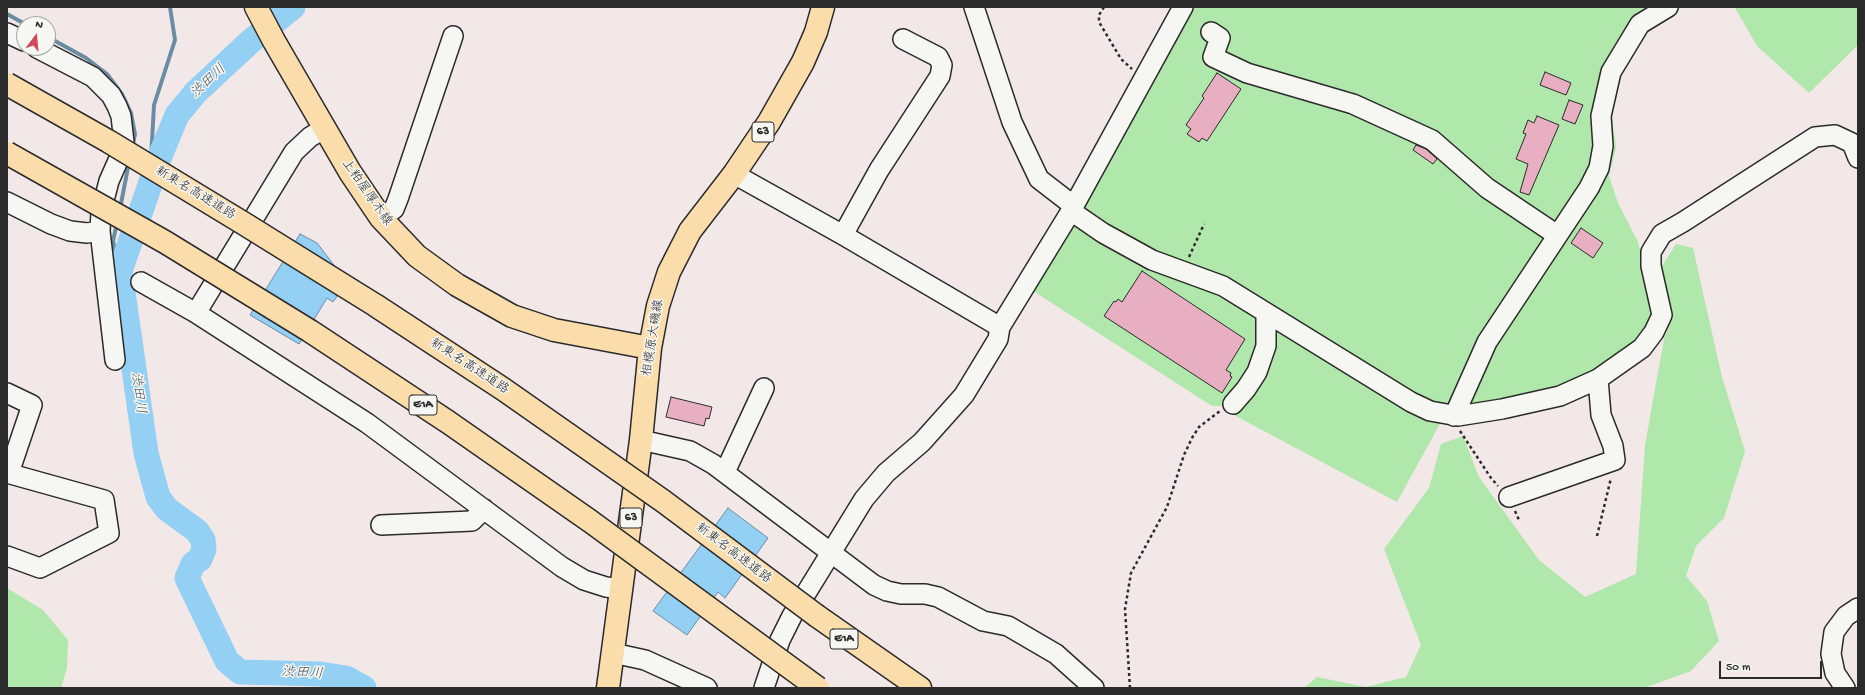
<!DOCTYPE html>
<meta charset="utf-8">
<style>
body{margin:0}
#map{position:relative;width:1865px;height:695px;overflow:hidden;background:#f3e8e8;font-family:"Gochi Hand",sans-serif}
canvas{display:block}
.frame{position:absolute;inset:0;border:8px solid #2b2b2b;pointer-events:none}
.north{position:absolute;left:16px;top:16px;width:40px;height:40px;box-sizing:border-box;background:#f6f6f2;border:1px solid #a5a5a2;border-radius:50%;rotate:16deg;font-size:11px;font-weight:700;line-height:16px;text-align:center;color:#2b2b2b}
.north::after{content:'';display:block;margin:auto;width:14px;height:18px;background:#d1495b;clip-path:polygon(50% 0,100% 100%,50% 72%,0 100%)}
.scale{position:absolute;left:1719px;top:661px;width:103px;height:18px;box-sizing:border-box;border:2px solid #2b2b2b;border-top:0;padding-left:5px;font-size:12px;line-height:14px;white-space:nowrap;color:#2b2b2b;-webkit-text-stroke:3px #f6f6f2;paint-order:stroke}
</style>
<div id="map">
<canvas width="1865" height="695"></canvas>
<div class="frame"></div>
<div class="north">N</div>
<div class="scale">50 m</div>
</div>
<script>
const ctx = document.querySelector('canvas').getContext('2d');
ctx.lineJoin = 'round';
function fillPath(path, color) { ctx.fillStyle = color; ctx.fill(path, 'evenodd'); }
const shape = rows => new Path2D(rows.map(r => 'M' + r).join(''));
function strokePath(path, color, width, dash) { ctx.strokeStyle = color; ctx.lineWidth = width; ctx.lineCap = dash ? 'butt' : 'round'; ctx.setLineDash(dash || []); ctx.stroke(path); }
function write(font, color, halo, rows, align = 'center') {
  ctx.font = font + ' "Gochi Hand","Klee One",sans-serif'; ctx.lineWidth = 3; ctx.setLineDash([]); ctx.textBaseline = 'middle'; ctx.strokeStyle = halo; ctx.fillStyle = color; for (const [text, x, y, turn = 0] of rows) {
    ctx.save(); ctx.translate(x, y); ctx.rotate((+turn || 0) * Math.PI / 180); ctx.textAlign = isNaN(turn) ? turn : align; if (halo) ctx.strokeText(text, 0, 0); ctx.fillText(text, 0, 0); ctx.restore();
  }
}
fillPath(shape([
 [1193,7,1682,7,1647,31,1623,69,1612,116,1616,148,1609,176,1618,203,1638,242,1654,312,1643,337,1582,379,1496,404,1463,408,1433,405,1155,253,1086,212,1083,204],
 [1732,7,1858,7,1858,45,1809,93,1757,46,1735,8],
 [1078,224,1152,269,1216,294,1442,420,1397,502,1234,415,1231,406,1212,406,1033,291,1071,225],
 [1676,244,1693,248,1722,377,1745,451,1724,518,1696,546,1686,576,1707,601,1719,641,1691,671,1644,688,1304,688,1317,677,1366,687,1406,677,1421,645,1384,549,1429,488,1441,444,1463,436,1479,477,1539,560,1585,597,1636,574,1645,445,1664,339,1672,320,1662,266],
 [7,588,43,610,68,640,67,668,61,688,7,688]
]), '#b0e7aa');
const water = shape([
 [300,234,317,243,347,282,333,302,327,298,299,344,250,315,300,234],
 [728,508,768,538,725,598,718,592,687,635,653,611,728,508]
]);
fillPath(water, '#94cff4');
strokePath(water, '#6a8da4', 1);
strokePath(shape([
 [7,14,25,24],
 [48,37,86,58,107,74,122,94,131,113,135,134,133,144],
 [151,159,154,105,175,40,170,7],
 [150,184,150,176],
 [120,209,129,162],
 [117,223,113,241,120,271]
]), '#6a8da4', 4);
strokePath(shape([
 [293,7,251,41,196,92,177,115,160,156,120,271,146,453,158,497,167,509,197,531,203,540,204,549,200,559,193,564,187,578,227,661,240,672,320,674,346,678,364,688]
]), '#94cff4', 25);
const building = shape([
 [1545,72,1571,83,1566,95,1540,85,1545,72],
 [1217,73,1241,89,1207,141,1202,138,1199,142,1187,134,1191,129,1186,125,1204,98,1202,96,1217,73],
 [1569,100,1583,105,1575,124,1562,119,1569,100],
 [1537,116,1559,125,1529,195,1520,192,1528,164,1516,159,1526,134,1523,133,1528,120,1534,123,1537,116],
 [1416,145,1426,149,1437,159,1433,164,1413,150,1416,145],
 [1581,228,1603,243,1593,258,1571,243,1581,228],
 [1142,271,1245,339,1226,370,1231,373,1230,376,1232,377,1222,393,1104,316,1114,301,1116,302,1118,299,1122,302,1142,271],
 [671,397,712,407,709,419,706,418,704,426,666,417,671,397]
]);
fillPath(building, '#e8afc2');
strokePath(building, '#2b2b2b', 1);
const minor = shape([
 [974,7,1012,122,1039,179,1074,206],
 [1211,32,1220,38,1213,57,1247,73,1353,104,1432,140,1487,188,1557,235],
 [7,33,24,41],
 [37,48,93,77,111,95,117,106,121,116,124,142,121,154,109,181,101,212,100,231,115,360],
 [734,174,843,235,1000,327,1071,211,1103,233,1152,260,1223,286,1411,402,1430,411,1458,416,1502,409,1560,396,1598,379,1642,348,1654,332,1662,315,1651,266,1651,252,1662,234,1683,222,1815,137,1835,135,1852,143,1858,158],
 [7,202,51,224,70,231,87,233,100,231],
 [1071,211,1183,7],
 [381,218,394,209,398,199,453,36],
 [843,235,879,170,940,76,942,65,938,57,903,39],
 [141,282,196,313,367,423,562,567,584,580,606,587,622,589],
 [196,313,294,152,310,137,325,128],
 [7,393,32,405,9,473],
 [1233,404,1246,389,1257,372,1266,346,1266,313],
 [1454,416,1487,342,1589,188,1599,168,1603,146,1601,116,1611,72,1640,24,1668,7],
 [641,440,690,451,713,464,874,585,887,591,901,594,925,594,938,597,983,621,1008,626,1056,654,1094,688],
 [725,472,764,388],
 [7,473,104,500,109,533,40,568,7,556],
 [1509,497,1615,460,1613,446,1601,415,1598,379],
 [381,525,472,521,484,509],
 [613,653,645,660,707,688],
 [764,688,780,640,792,616,864,499,886,473,922,442,964,395,998,339,1000,327],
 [1845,688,1835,673,1831,654,1834,632,1846,616,1858,608]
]);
const major = shape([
 [256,7,274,41,350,172,381,218,417,256,457,285,512,316,554,330,650,348],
 [608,688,641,440,650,348,658,306,669,272,690,231,734,174,769,122,803,62,816,32,823,7]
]);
const highway = shape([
 [817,616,920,688]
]);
strokePath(minor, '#2b2b2b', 22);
strokePath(major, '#2b2b2b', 25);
strokePath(highway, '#2b2b2b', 25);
strokePath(shape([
 [1104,7,1099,15,1099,22,1121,59,1132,69],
 [1189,257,1204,224],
 [1460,431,1491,478,1498,486],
 [1515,511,1519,520],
 [1597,536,1611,478],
 [1130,688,1125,609,1131,573,1167,507,1184,455,1192,438,1199,427,1220,411]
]), '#2b2b2b', 2.5, [3, 3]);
strokePath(minor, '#f6f6f2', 19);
strokePath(major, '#faddab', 22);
strokePath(highway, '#faddab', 22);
const highwayBridge = shape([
 [7,84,108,141,243,223,375,305,503,389,663,501,817,616],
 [7,153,165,242,310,331,448,422,590,521,818,688]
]);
strokePath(highwayBridge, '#2b2b2b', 25, []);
strokePath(highwayBridge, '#faddab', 22);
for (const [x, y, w] of [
 [763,132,22],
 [423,405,28],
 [631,518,22],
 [844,639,28]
]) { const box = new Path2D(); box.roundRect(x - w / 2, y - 10, w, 20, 3); ctx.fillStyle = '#f6f6f2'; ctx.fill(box); strokePath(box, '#2b2b2b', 1); }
write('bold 12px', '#2b2b2b', null, [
 ["63",763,132],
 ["E1A",423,405],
 ["63",631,518],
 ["E1A",844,639]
]);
write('13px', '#2b2b2b', '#f6f6f2', [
 ["上粕屋厚木線",366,193,55],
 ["新東名高速道路",195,194,31],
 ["相模原大磯線",654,338,-81],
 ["新東名高速道路",469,367,33],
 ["新東名高速道路",733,554,37]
]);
write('italic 14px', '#45545d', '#f6f6f2', [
 ["渋田川",209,82,-43],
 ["渋田川",137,393,82],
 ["渋田川",302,674,3]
]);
</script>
